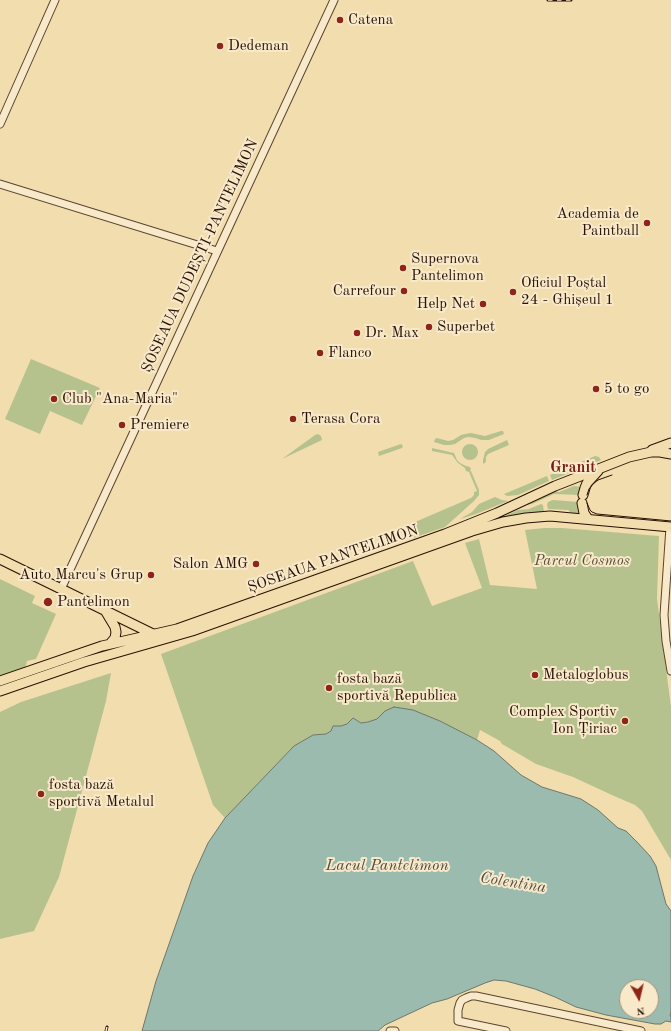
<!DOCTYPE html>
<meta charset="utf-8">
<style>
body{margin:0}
#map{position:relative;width:671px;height:1031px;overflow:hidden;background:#f2ddae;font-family:"Old Standard TT",serif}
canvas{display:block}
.north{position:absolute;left:619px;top:979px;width:40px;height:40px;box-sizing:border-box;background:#f7e9ca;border:1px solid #a5937b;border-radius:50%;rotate:172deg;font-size:11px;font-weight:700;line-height:16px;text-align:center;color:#291104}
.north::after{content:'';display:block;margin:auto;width:14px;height:18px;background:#8f2418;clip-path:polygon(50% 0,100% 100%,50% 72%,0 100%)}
</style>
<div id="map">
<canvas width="671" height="1031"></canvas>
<div class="north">N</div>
</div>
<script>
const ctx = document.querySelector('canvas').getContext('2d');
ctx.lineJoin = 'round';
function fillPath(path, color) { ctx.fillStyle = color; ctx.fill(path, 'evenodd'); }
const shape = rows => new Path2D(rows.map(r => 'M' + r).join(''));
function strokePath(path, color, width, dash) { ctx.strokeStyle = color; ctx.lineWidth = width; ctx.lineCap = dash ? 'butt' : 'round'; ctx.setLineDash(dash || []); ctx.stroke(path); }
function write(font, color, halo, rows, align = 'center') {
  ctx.font = font + ' "Old Standard TT",serif'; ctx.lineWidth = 4; ctx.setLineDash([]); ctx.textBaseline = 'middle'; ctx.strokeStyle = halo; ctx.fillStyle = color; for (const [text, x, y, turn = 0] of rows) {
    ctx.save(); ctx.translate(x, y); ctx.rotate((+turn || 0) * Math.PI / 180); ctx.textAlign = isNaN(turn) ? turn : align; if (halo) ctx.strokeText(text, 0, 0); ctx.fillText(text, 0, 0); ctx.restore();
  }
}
fillPath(shape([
 [31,359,100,388,82,425,50,411,40,434,5,419],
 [501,431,503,431,504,434,489,440,481,440,475,438,469,437,464,438,455,444,450,445,444,445,434,442,435,439,437,438,448,441,453,440,461,435,465,434,471,433,485,436],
 [318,434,321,436,322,440,282,459,315,435],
 [507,440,509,445,488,454,486,457,486,462,483,464,483,460,485,452,488,449],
 [401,444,403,446,402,448,379,456,378,452],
 '462 452a8 8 0 1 1 16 0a8 8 0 1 1-16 0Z',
 [432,448,454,453,457,460,460,463,466,466,470,467,471,469,470,471,471,471,479,490,479,495,474,501,445,527,413,538,408,525,471,498,474,495,474,492,477,491,469,472,466,471,465,468,458,463,452,455,432,451],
 [595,456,599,457,601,460,552,480,550,475],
 [547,476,549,481,518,495,507,496,504,494],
 [574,486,581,487,580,495,554,494,532,504,526,505,554,492,559,492],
 [495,497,502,500,508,501,476,514,460,519,472,512,479,504],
 [553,500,579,502,580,514,572,514,568,510,548,509,547,505,548,502],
 [541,504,543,505,544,512,493,521,518,510,529,509],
 [544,528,562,528,659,536,657,599,671,707,671,860,642,811,635,805,614,796,573,777,536,764,502,744,500,741,480,730,477,740,440,721,385,711,377,719,368,722,361,723,353,718,347,724,341,726,333,726,331,731,326,734,313,735,294,746,225,818,213,805,161,654,413,561,432,606,482,588,465,543,479,539,490,585,537,589,525,530],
 [0,579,35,596,32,603,56,614,36,659,27,661,25,669,0,677],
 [111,673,106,701,59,877,34,931,0,939,0,712,21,702]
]), '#b6c28e');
const water = shape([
 [394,707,413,710,440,721,477,740,494,751,521,775,542,787,581,799,598,810,618,828,626,831,637,842,650,856,656,866,666,904,671,911,671,1011,670,1016,671,1016,671,1022,666,1021,661,1024,655,1024,606,1015,576,1007,555,997,535,989,506,981,494,980,485,983,447,999,432,1003,385,1025,378,1031,142,1031,156,981,193,876,208,843,225,818,294,746,313,735,326,734,331,731,333,726,341,726,347,724,353,718,361,723,368,722,377,719,385,711,394,707],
 [627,987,651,987,651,1011,627,1011,627,987]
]);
fillPath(water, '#9bbbaf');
strokePath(water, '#6d776b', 1);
const minor = shape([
 [0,124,55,0],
 [0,184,217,251],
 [670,527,664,615,666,641,671,671],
 [61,589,334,0],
 [390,1031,395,1031],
 [506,1031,458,1021,458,1010,460,1003,462,1000,466,998,471,996,476,996,641,1031]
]);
const major = shape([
 [652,450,671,443],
 [583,495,585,488,587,483,598,471],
 [582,503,584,513,588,519],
 [0,559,155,635],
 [106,612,115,627,116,632,115,638,110,644],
 [0,681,102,646,177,629,445,534,497,513,555,486,629,457,651,452,660,452,671,454],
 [0,691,84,662,192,631,472,531,503,522,526,518,550,516,671,527]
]);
strokePath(minor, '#5b442e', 9);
strokePath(major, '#291104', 11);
strokePath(minor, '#f7e9ca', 7);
strokePath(major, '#f2ddae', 9);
strokePath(shape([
 [587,495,589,489,593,484,598,480,612,475],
 [587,503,590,510,592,512,597,514,671,521]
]), '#291104', 1);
const rail = shape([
 [548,0,571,0],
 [106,1031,107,1027]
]);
strokePath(rail, '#291104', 3);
strokePath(rail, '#f7e9ca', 1.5, [4.5]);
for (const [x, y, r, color] of [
 [340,20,4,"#8f2418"],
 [220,46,4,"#8f2418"],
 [647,223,4,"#8f2418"],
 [403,268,4,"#8f2418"],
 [404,291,4,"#8f2418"],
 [513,292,4,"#8f2418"],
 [483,304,4,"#8f2418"],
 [429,327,4,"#8f2418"],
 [357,333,4,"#8f2418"],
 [320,353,4,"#8f2418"],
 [596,389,4,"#8f2418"],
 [54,399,4,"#8f2418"],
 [293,419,4,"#8f2418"],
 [122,425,4,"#8f2418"],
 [256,564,4,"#8f2418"],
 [151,575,4,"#8f2418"],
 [48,602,5,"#8f2418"],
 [535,675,4,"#8f2418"],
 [329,688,4,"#8f2418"],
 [625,721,4,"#8f2418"],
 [41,794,4,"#8f2418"]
]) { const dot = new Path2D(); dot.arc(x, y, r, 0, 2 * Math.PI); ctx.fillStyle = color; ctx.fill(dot); strokePath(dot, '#f7e9ca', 1.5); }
write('15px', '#291104', '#f7e9ca', [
 ["Catena",348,20],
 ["Dedeman",228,46],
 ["Academia de",639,214,"right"],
 ["Paintball",639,231,"right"],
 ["Supernova",411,259],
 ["Pantelimon",411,276],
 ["Oficiul Poștal",521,283],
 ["24 - Ghișeul 1",521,300],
 ["Carrefour",396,291,"right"],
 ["Help Net",475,304,"right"],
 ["Superbet",437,327],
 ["Dr. Max",365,333],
 ["Flanco",328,353],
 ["5 to go",604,389],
 ["Club \"Ana-Maria\"",62,399],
 ["Terasa Cora",301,419],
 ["Premiere",130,425],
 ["Salon AMG",248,564,"right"],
 ["Auto Marcu's Grup",143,575,"right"],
 ["Pantelimon",57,602],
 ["Metaloglobus",543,675],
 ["fosta bază",337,679],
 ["sportivă Republica",337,696],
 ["Complex Sportiv",617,712,"right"],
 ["Ion Țiriac",617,729,"right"],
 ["fosta bază",49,785],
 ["sportivă Metalul",49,802]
], 'left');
write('15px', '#291104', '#f7e9ca', [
 ["ȘOSEAUA DUDEȘTI-PANTELIMON",200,256,-65],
 ["ȘOSEAUA PANTELIMON",333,559,-19]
]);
write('italic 15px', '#5a4f34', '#f7e9ca', [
 ["Parcul Cosmos",582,561]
]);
write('bold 16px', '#7a1f14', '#f7e9ca', [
 ["Granit",573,468]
]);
write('italic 16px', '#514c40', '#f7e9ca', [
 ["Lacul Pantelimon",387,866],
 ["Colentina",513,883,9]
]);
</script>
